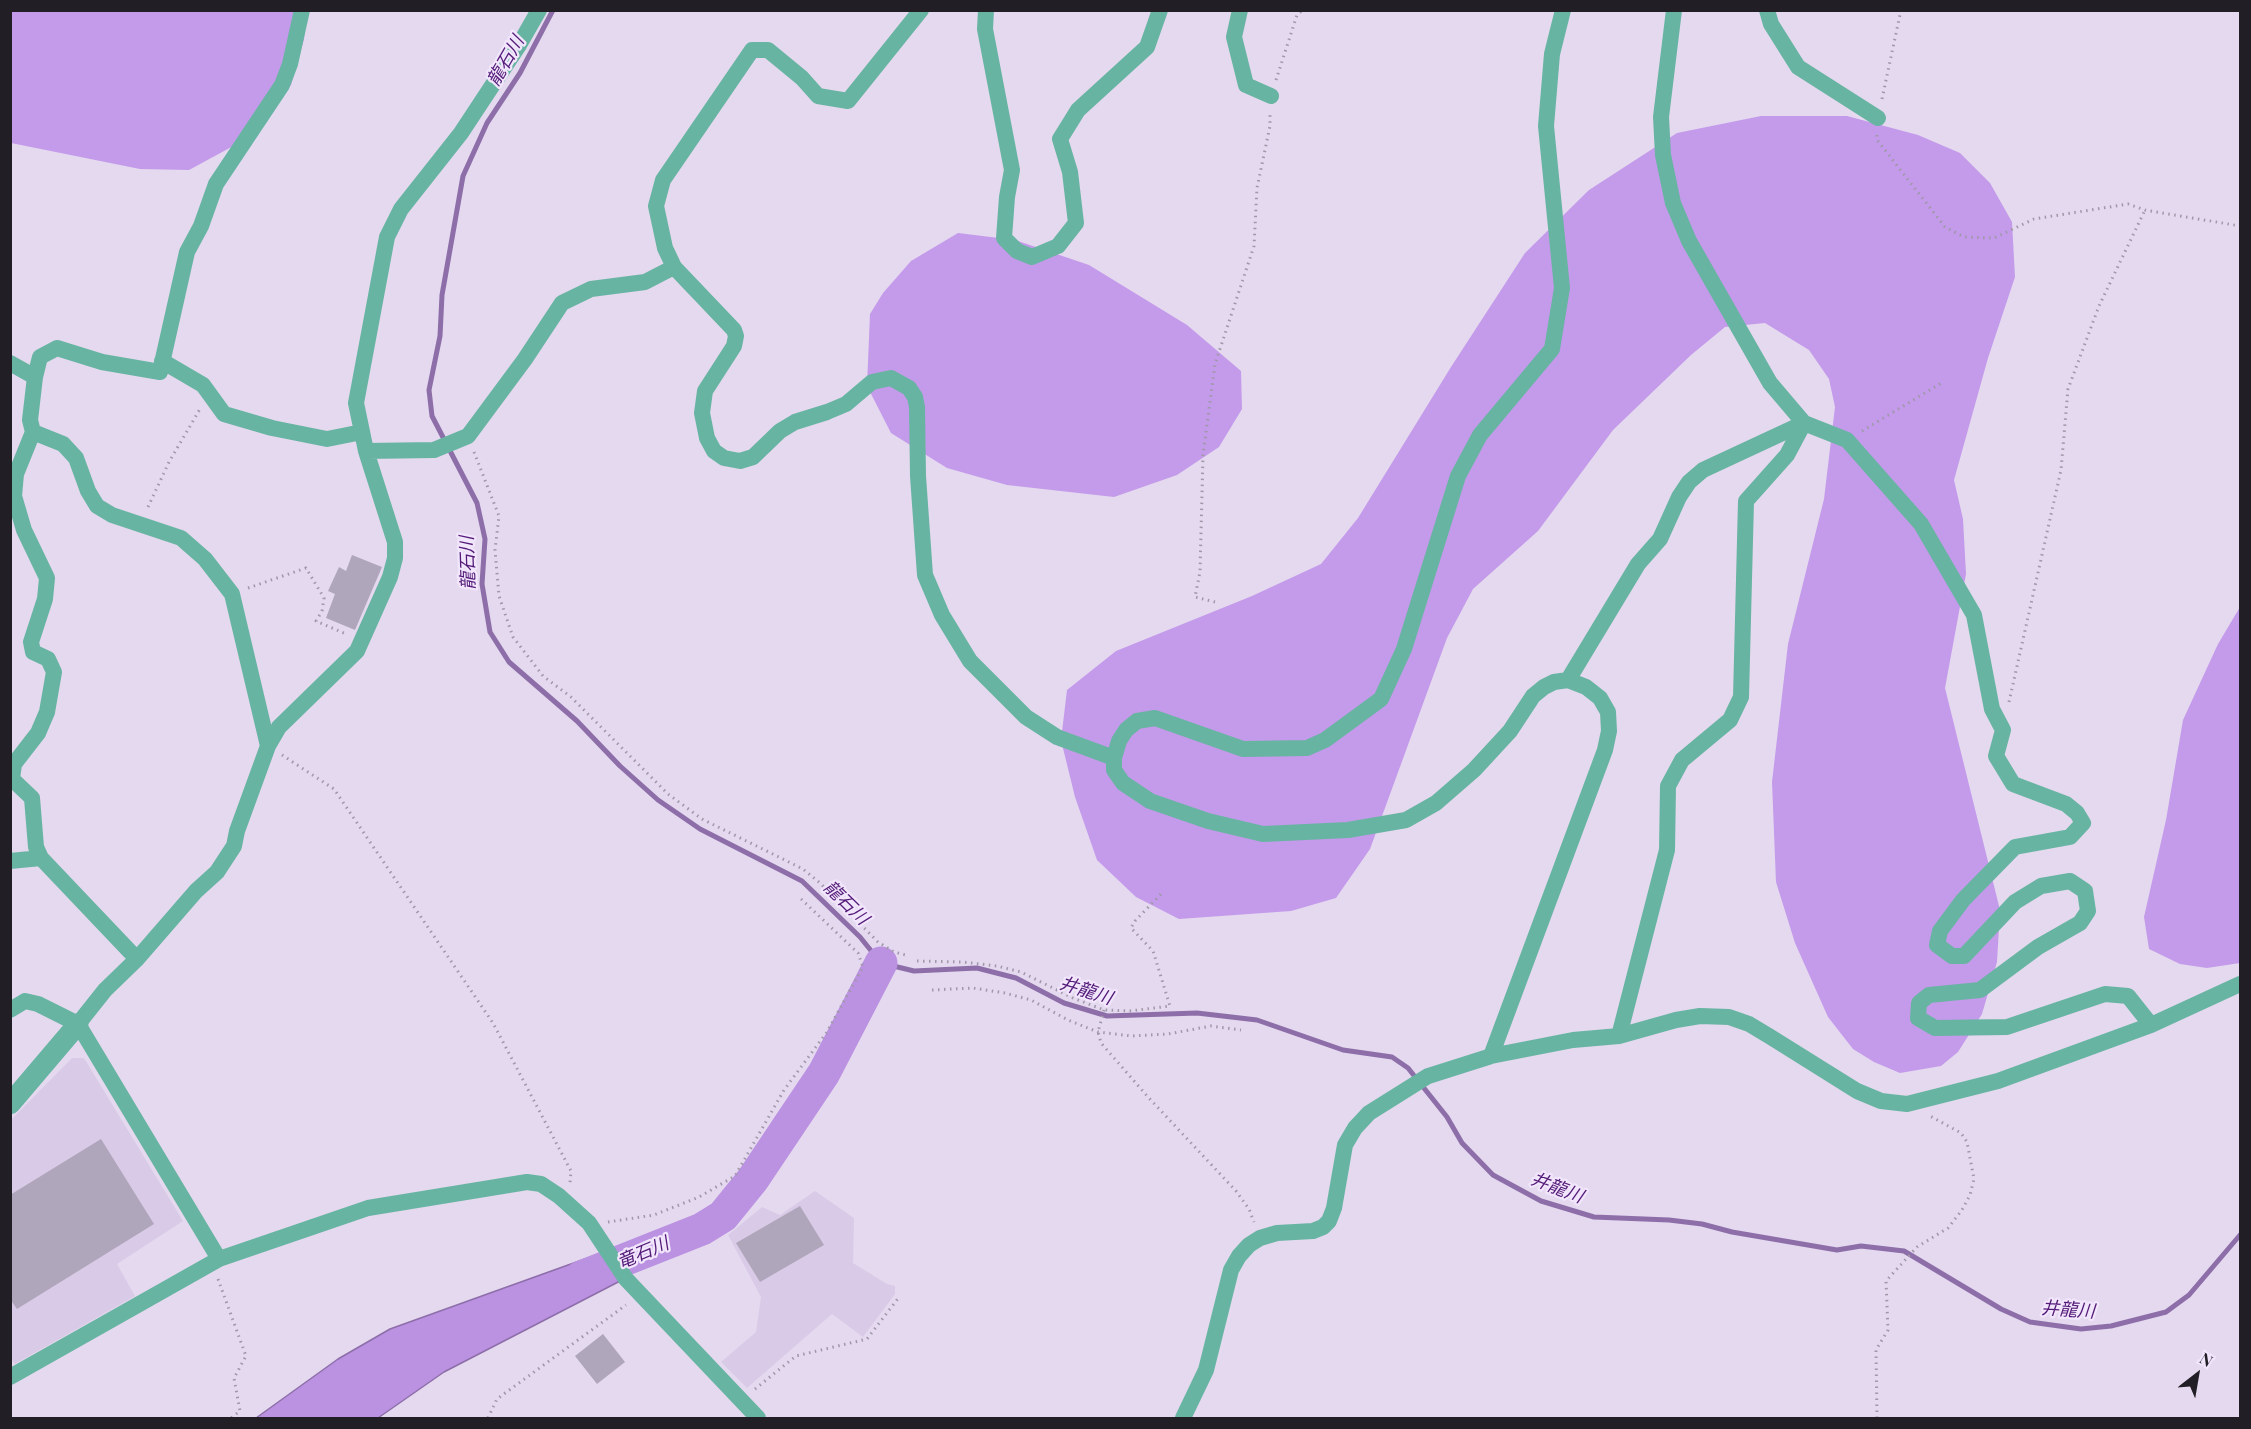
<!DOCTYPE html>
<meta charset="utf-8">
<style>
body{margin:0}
#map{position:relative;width:2251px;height:1429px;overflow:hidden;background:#e4d9ef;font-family:"Playfair Display",serif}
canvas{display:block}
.frame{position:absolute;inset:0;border:12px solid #221e26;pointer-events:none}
.north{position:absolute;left:2167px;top:1345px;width:60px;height:60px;-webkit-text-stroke:4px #f1e6fc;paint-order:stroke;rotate:31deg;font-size:16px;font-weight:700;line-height:24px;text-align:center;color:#221e26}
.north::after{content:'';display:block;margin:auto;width:21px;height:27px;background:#221e26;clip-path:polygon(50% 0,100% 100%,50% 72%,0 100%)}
</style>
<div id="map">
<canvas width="2251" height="1429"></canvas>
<div class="frame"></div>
<div class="north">N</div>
</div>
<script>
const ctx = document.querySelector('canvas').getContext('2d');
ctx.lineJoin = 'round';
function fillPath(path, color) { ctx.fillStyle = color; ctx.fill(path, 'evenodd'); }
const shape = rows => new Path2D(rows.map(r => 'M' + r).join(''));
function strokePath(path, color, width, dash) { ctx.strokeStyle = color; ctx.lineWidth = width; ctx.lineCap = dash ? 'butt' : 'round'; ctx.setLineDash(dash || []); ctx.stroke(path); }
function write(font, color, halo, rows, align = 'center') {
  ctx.font = font + ' "Playfair Display","Noto Sans JP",serif'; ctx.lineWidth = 4.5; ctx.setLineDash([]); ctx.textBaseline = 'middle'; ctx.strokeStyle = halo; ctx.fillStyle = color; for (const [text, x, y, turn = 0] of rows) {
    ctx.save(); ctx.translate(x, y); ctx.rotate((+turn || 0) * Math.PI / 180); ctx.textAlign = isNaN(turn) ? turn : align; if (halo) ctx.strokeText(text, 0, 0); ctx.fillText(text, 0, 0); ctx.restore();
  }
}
fillPath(shape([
 [72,1058,84,1058,183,1221,117,1264,135,1296,15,1364,10,1357,10,1121],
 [815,1191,854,1218,853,1263,887,1284,895,1286,895,1294,863,1337,832,1314,747,1388,721,1362,756,1332,761,1297,728,1235,762,1207,780,1215]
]), '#d9cbe7');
fillPath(shape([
 [11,11,307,11,304,39,291,85,248,138,189,170,140,169,11,143],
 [1761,116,1847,116,1918,135,1960,153,1990,183,2012,222,2015,277,1988,358,1954,480,1963,519,1966,574,1945,688,2000,910,1997,962,1982,1014,1958,1052,1941,1066,1900,1073,1874,1062,1853,1049,1828,1017,1795,943,1776,882,1772,782,1788,644,1824,499,1835,407,1829,379,1809,350,1765,323,1725,327,1691,355,1613,430,1538,531,1473,589,1447,638,1370,849,1336,898,1291,911,1179,919,1136,897,1097,860,1075,797,1061,740,1067,690,1116,651,1252,596,1321,564,1358,518,1451,367,1525,253,1589,190,1677,133],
 [958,233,1015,240,1089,265,1187,325,1241,371,1242,409,1219,447,1177,475,1114,497,1007,485,947,468,891,433,867,386,870,314,883,293,911,261],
 [2240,607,2240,963,2207,968,2180,964,2149,949,2144,917,2166,820,2183,720,2218,644]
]), '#c49aea');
const water = shape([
 [607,1251,624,1279,444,1372,378,1418,256,1418,338,1359,390,1329,607,1251]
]);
fillPath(water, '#bb91e1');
strokePath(water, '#8d6ea9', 1.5);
strokePath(shape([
 [553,10,520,73,487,123,463,176,442,295,440,336,429,390,432,416,477,503,485,539,482,584,490,632,509,662,577,721,620,766,658,800,700,829,802,881,860,937,881,963,914,971,977,968,1016,978,1064,1003,1107,1016,1197,1013,1257,1020,1343,1050,1392,1057,1408,1068,1447,1117,1462,1143,1493,1175,1541,1201,1594,1217,1669,1220,1702,1224,1732,1232,1837,1250,1861,1246,1904,1251,2001,1309,2030,1322,2081,1329,2111,1326,2166,1312,2189,1295,2240,1235]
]), '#8d6ea9', 5);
strokePath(shape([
 [581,1277,702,1229,723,1216,753,1179,824,1073,881,963]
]), '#bb91e1', 33);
fillPath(shape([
 [352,555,382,567,355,630,326,618,335,594,328,591,339,567,346,571],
 [101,1139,154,1224,17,1309,10,1299,10,1195],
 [800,1206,824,1245,760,1282,736,1243],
 [603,1334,625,1362,597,1384,575,1356]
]), '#b0a6bb');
strokePath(shape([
 [1276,80,1297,15,1303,10],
 [1882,99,1901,10],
 [1877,135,1877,140,1945,227,1964,237,1994,238,2034,219,2128,204,2145,210,2240,226],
 [1862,431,1943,382],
 [474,452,499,516,495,550,499,596,513,637,543,676,571,697,668,794,702,819,803,869,820,883,878,942,894,952,906,955],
 [148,507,169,462,200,409],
 [248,588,306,568,324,598,322,611,316,621,346,634],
 [1215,602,1195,597,1200,572,1203,455,1215,364,1254,246,1257,188,1270,126,1270,112],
 [2009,702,2061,470,2068,389,2099,306,2145,210],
 [282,755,334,789,493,1023,571,1171,570,1183],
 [917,961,963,962,997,966,1021,972,1073,998,1104,1010,1130,1011,1170,1006,1153,951,1131,928,1135,921,1161,894],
 [932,990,973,988,1005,993,1031,1000,1068,1020,1098,1032,1132,1036,1168,1034,1211,1026,1241,1030],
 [1104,1010,1098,1032,1101,1043,1148,1097,1236,1191,1249,1209,1254,1222],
 [608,1222,654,1215,699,1197,735,1176,784,1090,827,1032,863,967,858,953,799,897],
 [218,1279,246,1356,234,1378,240,1411,231,1418],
 [755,1389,796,1356,867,1339,900,1296],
 [488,1418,497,1399,626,1305],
 [1877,1418,1876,1350,1888,1330,1886,1281,1917,1247,1948,1228,1962,1210,1970,1195,1974,1179,1967,1142,1961,1133,1930,1116]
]), '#a098a9', 3, [1.5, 4.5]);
strokePath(shape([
 [986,10,985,29,1012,170,1007,197,1004,238,1017,251,1032,257,1058,246,1076,223,1070,172,1060,139,1078,110,1147,47,1160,10],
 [1240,10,1234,37,1246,85,1271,96],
 [1674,10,1661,117,1663,155,1673,203,1689,241,1770,383,1804,423,1847,440,1921,524,1974,615,1992,709,2003,730,1996,756,2013,784,2066,804,2077,813,2083,823,2070,837,2015,847,1963,900,1940,931,1937,945,1952,956,1964,956,2015,902,2041,886,2070,881,2085,891,2088,911,2080,923,2038,947,1980,990,1929,995,1919,1003,1918,1018,1935,1028,2007,1027,2105,994,2128,996,2151,1025],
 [1767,10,1771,24,1798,67,1878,118],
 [674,267,734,330,736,336,734,346,705,391,702,413,707,438,714,451,724,458,740,461,753,457,780,431,795,422,827,412,846,404,872,382,891,378,909,388,915,397,917,407,918,476,925,575,942,615,970,661,1026,717,1057,737,1114,758],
 [162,361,203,385,224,414,272,428,327,439,362,432],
 [10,363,35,377,40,357,57,348,102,362,160,372,187,252,201,226,216,184,282,85,290,64,302,10],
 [35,377,30,420,33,432,63,444,76,458,88,491,97,506,112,515,181,538,205,559,232,594,268,746],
 [33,432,16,474,14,496,24,530,47,578,45,599,31,642,33,652,48,659,54,672,47,712,38,733,14,764,12,779,32,798,36,847,41,858,137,959],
 [366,451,434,450,468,436,525,359,562,303,591,289,645,282,674,267,665,248,656,206,663,180,752,50,768,50,802,78,818,96,848,101,921,10],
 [1568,680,1638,564,1660,539,1679,497,1689,482,1703,470,1804,423],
 [10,861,41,858],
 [10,1010,25,1001,38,1004,78,1024],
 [1619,1036,1667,850,1668,786,1682,760,1730,720,1741,697,1746,501,1787,455,1804,423],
 [1491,1056,1605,750,1609,731,1608,712,1600,698,1586,687,1568,680,1554,682,1544,687,1533,696,1510,731,1474,770,1436,803,1406,820,1348,830,1263,834,1208,821,1150,801,1123,783,1114,770,1114,758,1119,741,1126,730,1137,721,1155,718,1243,749,1307,748,1325,740,1381,699,1404,649,1458,476,1480,435,1552,349,1562,288,1546,126,1552,54,1563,10],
 [219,1259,78,1024,105,990,137,959,196,891,217,872,234,846,237,831,268,746,279,727,357,651,390,577,395,558,395,542,366,451,356,403,387,237,401,209,461,133,519,45,539,10],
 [10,1377,219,1259,368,1208,527,1182,541,1184,559,1196,589,1223,626,1279,758,1418],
 [1183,1418,1206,1370,1231,1270,1239,1256,1249,1245,1260,1238,1277,1233,1313,1231,1323,1227,1329,1221,1334,1208,1345,1145,1355,1128,1369,1113,1428,1076,1491,1056,1573,1040,1619,1036,1676,1020,1700,1016,1729,1017,1749,1024,1769,1036,1857,1091,1881,1101,1907,1104,1998,1081,2151,1025,2240,984]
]), '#68b4a2', 16);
strokePath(shape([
 [10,1104,78,1024]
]), '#68b4a2', 21);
write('italic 18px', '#531a78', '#f1e6fc', [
 ["龍石川",506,61,-60],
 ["龍石川",468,563,-92],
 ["龍石川",846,903,44],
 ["井龍川",1086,991,18],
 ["井龍川",1557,1188,21],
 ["竜石川",643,1253,-23],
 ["井龍川",2068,1310,4]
]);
</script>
